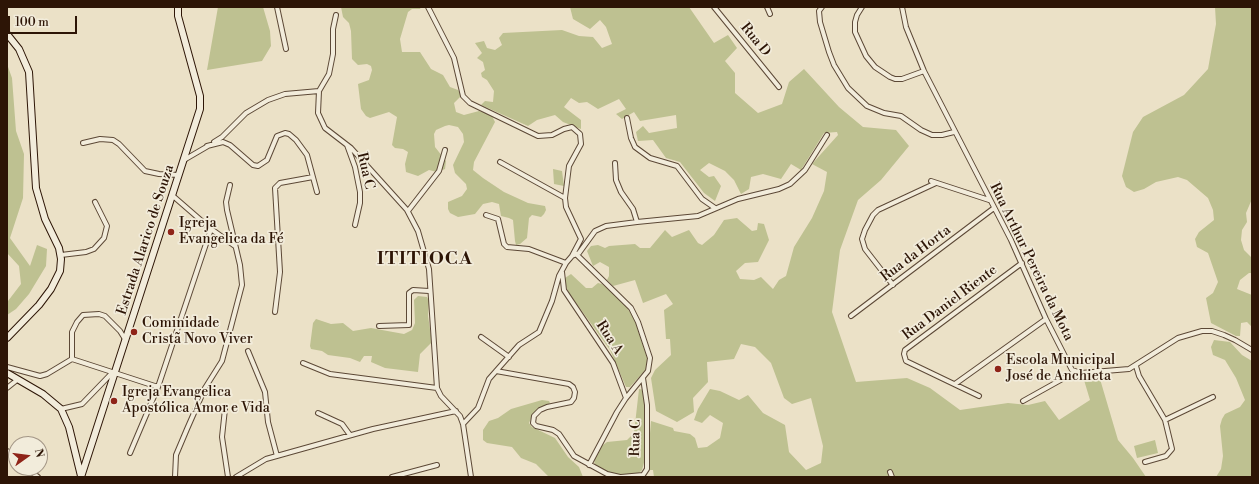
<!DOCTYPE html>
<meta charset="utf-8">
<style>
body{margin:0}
#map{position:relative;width:1259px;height:484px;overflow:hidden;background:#ebe1c7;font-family:"Libre Bodoni",serif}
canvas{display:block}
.frame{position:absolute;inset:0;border:8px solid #2d1506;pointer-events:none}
.north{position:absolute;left:8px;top:436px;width:40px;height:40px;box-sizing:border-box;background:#f2ecdb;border:1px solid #a39686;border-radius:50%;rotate:76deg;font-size:11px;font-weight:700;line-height:16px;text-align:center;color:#2d1506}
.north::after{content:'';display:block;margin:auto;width:14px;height:18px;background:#8f2418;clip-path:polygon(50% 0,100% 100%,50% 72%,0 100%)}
.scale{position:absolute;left:8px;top:16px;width:69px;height:18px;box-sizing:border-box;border:2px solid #2d1506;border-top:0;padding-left:5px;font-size:12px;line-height:14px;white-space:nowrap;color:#2d1506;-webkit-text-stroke:3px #f2ecdb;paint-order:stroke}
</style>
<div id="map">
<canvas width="1259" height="484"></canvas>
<div class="frame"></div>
<div class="north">N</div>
<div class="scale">100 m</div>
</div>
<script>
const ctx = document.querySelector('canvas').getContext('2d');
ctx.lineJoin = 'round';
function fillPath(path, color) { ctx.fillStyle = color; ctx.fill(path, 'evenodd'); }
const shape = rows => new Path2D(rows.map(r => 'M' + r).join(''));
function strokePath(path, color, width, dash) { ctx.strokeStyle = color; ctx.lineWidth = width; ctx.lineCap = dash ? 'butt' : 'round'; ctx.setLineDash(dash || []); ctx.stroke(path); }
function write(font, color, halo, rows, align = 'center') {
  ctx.font = font + ' "Libre Bodoni",serif'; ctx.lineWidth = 3.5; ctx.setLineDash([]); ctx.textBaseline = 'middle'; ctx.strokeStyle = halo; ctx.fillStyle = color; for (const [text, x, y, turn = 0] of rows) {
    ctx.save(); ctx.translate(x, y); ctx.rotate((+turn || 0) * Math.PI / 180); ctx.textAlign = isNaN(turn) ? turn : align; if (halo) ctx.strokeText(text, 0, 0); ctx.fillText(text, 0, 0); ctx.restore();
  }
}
fillPath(shape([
 [218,7,263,7,270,31,271,46,262,61,207,70],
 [341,7,421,7,420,9,412,9,408,12,400,39,402,52,420,52,431,69,443,75,450,87,458,90,460,93,460,97,454,103,456,112,464,115,479,111,491,114,495,122,474,162,473,170,483,178,504,192,528,203,545,206,546,210,544,214,541,217,532,215,529,218,527,238,520,244,516,245,515,241,513,220,509,218,501,216,499,204,492,202,483,204,475,214,458,217,450,213,448,209,448,202,462,196,467,189,466,184,455,173,453,165,464,142,463,134,458,127,449,125,445,126,436,130,434,134,435,147,446,161,445,169,437,172,429,170,418,176,406,172,405,164,408,152,403,149,395,148,392,145,397,117,389,112,370,118,366,116,361,109,358,84,369,80,372,70,371,66,367,64,358,65,352,59,351,31,349,23,343,17],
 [570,7,689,7,714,43,728,35,737,48,725,61,735,73,735,93,758,113,782,104,789,82,804,69,839,107,863,127,896,130,909,146,881,180,858,200,840,250,832,312,856,382,907,378,930,388,960,410,1008,403,1028,405,1045,401,1059,420,1090,400,1084,380,1100,379,1118,440,1133,458,1146,477,654,477,653,470,647,470,651,421,673,428,674,431,690,434,695,438,698,448,707,447,720,438,723,423,710,415,702,423,694,420,698,409,710,389,720,391,739,400,748,395,763,413,785,425,789,452,806,470,821,463,823,446,811,398,792,404,784,398,771,363,755,347,741,344,734,359,707,362,708,382,693,398,694,412,677,422,656,411,651,378,655,370,671,355,670,339,666,339,664,310,673,304,666,294,643,303,635,280,613,286,607,280,609,276,609,267,600,262,593,266,587,251,591,246,598,245,605,248,609,246,635,244,640,248,650,248,665,230,672,237,689,230,698,243,702,245,714,235,724,220,737,218,752,231,757,230,758,223,764,224,769,240,758,262,745,263,736,271,740,279,754,280,761,277,773,289,779,280,786,276,794,247,812,218,824,191,827,172,812,164,838,135,837,132,824,133,801,170,791,164,781,179,763,174,751,177,749,189,741,194,734,180,725,171,709,163,700,170,709,177,714,176,721,186,715,201,704,193,680,162,666,158,653,140,638,141,636,132,643,126,649,133,677,128,676,115,640,121,634,112,622,119,616,114,626,109,619,99,598,109,587,102,579,103,571,98,564,107,581,120,581,129,563,122,555,115,537,120,528,126,481,105,485,101,493,102,494,91,487,80,482,77,481,73,485,70,483,62,477,58,482,53,475,43,484,41,487,48,495,50,502,45,499,38,503,33,562,30,579,36,593,37,602,48,612,44,606,27,600,20,590,29,573,19],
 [1215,7,1252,7,1252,199,1246,213,1247,222,1242,230,1241,240,1244,250,1252,258,1252,273,1249,273,1240,280,1237,289,1252,295,1252,327,1247,322,1241,323,1240,336,1236,336,1211,323,1206,298,1213,293,1218,282,1208,253,1197,247,1195,239,1199,232,1214,220,1213,210,1208,198,1187,180,1178,177,1156,182,1144,189,1134,192,1126,187,1122,176,1133,132,1143,117,1184,95,1208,69,1216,24],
 [7,64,12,78,16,131,24,154,23,198,10,238,30,266,37,245,47,249,46,266,29,294,16,309,7,315,8,301,21,284,19,266,7,253],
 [553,169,562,171,564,186,554,184],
 [571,274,586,288,592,288,598,283,602,284,623,302,634,318,648,357,648,367,630,387,626,387,610,350,569,293,565,284,565,278],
 [418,296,427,297,429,301,428,316,432,342,420,354,418,372,385,368,371,362,372,356,364,356,360,362,350,358,328,355,322,351,311,349,310,346,313,323,316,319,331,324,343,323,353,331,371,328,404,334,412,330,415,323,414,300],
 [1214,340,1230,342,1242,355,1252,361,1252,477,1216,477,1221,469,1223,456,1220,426,1222,419,1225,414,1240,407,1245,400,1236,378,1225,360,1213,355,1211,347],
 [639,389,644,390,645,459,642,470,637,475,619,476,599,469,595,465,594,460,599,448,607,442,627,440,634,433],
 [542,400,549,401,550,403,533,414,529,423,532,427,555,438,568,457,579,467,583,477,549,477,536,464,521,458,512,447,487,443,483,440,483,430,489,421,498,418,511,409],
 [1155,440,1158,453,1137,458,1134,446]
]), '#bec191');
const street = shape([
 [277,7,286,49],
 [428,7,454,58,463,96,470,103,538,136,552,135,564,129,572,127,580,134,581,144,569,166,565,198,566,207,581,239,572,256],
 [714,7,779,87],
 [767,7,770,14],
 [822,7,819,11,820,22,829,52,834,65,848,88,867,106,884,113,901,116,921,130,932,135,942,135,954,132],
 [862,7,857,15,855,22,855,32,866,56,875,67,890,77,895,79,902,79,924,71],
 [902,7,906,27,924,71,1011,240,1046,319,1072,370,1081,373,1129,369,1178,338,1202,331,1212,331,1224,335,1235,340,1252,350],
 [336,15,333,29,333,54,329,74,319,91,318,113,325,128,351,148,407,210,418,231,429,269,437,388,441,396,460,416,463,424,471,477],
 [627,118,631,138,635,147,650,158,677,166,702,199,715,208],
 [214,142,222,137,246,113,268,100,285,94,319,91],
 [83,143,100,139,113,140,119,144,145,171,159,174,179,175],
 [347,145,355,167,360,192,360,203,355,225],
 [207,146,223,142,230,145,253,165,258,166,267,160,277,136,285,133,289,134,296,140,307,155,317,192],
 [184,160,208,146],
 [500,162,565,198],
 [615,163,616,180,621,192,633,209,637,222],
 [931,181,989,200],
 [173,196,211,229,235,246],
 [408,211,439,171,445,150],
 [486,215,498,219,504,244,507,247,529,249,566,263],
 [61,255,86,252,94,249,104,238,107,226,95,202],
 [577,255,631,308,638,322,650,358,648,371,626,398,617,412,589,465],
 [562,272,564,290,613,363,626,398],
 [893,285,865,249,862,239,865,230,873,215,878,210,936,183],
 [275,312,280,272,275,188,280,183,313,177],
 [851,316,994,208],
 [379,326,409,325,409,293,413,290,429,291],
 [481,337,509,357],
 [248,351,265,392,268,422,277,456],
 [72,359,72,332,77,322,83,315,99,314,105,316,120,331,125,339],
 [303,363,330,374,437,388],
 [1136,366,1139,376,1165,420,1172,449,1166,456,1145,462],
 [7,367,40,376,47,374,72,359,158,387],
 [496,371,569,384,573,387,575,392,574,398,571,402,547,407,540,410,534,416,533,423,536,426,553,430,559,434,574,456,607,474,620,477],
 [955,384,1046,319],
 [7,388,17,380],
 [979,396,906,361,904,354,905,350,1022,263],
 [1023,401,1075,372],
 [61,409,82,404,112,373],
 [225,409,222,437,228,477],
 [318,413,342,424,350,435],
 [1165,420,1213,397],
 [463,424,478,408,489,379,519,345,539,332,552,301,559,276,566,263,572,256,579,253,595,231,606,226,637,222,698,216,738,199,779,189,790,184,805,170,827,135],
 [7,451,16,457],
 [130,453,158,387,211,229],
 [26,468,38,477],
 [890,472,892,477],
 [175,477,176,455,187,429,205,388,222,361,242,285,240,265,227,210,226,202,230,185],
 [236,477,266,459,373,429,456,411],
 [392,477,437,465],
 [621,477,643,475,647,469,647,405,643,378]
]);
const secondary = shape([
 [7,34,19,49,29,72,36,188,45,219,59,248,61,259,60,271,51,289,39,305,7,338],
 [7,373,43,394,61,409,69,427,81,476],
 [81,477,200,109,200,96,178,16,178,7]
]);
strokePath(street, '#5c4836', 6);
strokePath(secondary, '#2d1506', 8);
strokePath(street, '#f2ecdb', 4);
strokePath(secondary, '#f2ecdb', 6);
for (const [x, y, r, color] of [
 [171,232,4,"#8f2418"],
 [134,332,4,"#8f2418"],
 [998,369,4,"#8f2418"],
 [114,401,4,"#8f2418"]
]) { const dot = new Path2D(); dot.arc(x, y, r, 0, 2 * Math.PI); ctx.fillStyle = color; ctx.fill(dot); strokePath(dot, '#f2ecdb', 1.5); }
write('14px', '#2d1506', '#f2ecdb', [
 ["Rua D",755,40,51],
 ["Rua C",365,171,77],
 ["Estrada Alarico de Souza",146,240,-72],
 ["Rua da Horta",916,254,-37],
 ["Rua Arthur Pereira da Mota",1031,262,64],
 ["Rua Daniel Riente",950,303,-37],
 ["Rua A",609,338,57],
 ["Rua C",636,438,-89]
]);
write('14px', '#2d1506', '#f2ecdb', [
 ["Igreja",179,224],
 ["Evangelica da Fé",179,240],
 ["Cominidade",142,324],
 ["Cristã Novo Viver",142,340],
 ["Escola Municipal",1006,361],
 ["José de Anchieta",1006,377],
 ["Igreja Evangelica",122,393],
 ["Apostólica Amor e Vida",122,409]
], 'left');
ctx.letterSpacing = '1px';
write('bold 18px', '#2d1506', '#f2ecdb', [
 ["ITITIOCA",425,260]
]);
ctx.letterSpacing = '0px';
</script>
